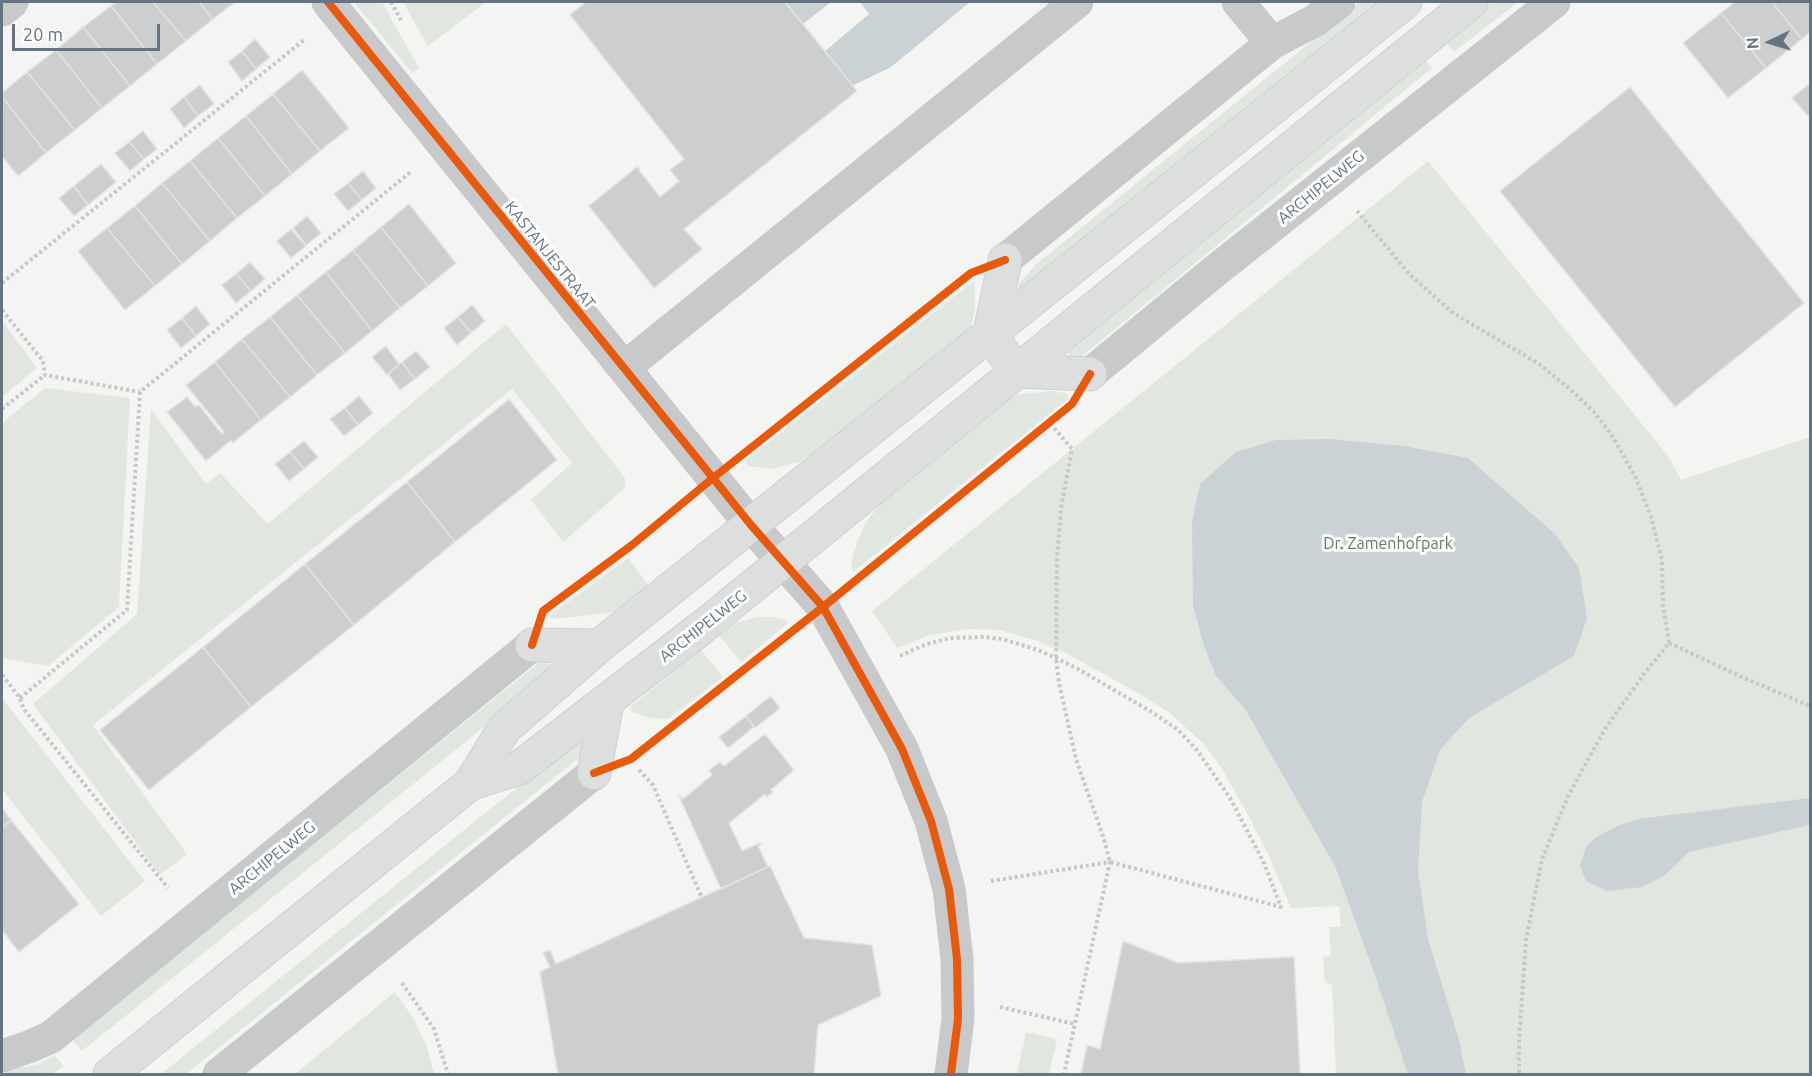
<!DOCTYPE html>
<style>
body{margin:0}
#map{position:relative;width:1812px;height:1076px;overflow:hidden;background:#f4f4f2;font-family:Ubuntu,sans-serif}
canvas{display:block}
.frame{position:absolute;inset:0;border:3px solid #657382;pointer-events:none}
.north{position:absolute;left:1740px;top:12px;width:60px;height:60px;-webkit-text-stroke:4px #fff;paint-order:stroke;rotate:266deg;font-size:16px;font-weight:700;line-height:24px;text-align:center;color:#657382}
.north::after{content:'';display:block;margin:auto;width:21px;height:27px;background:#657382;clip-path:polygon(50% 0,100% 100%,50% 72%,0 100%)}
.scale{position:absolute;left:12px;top:24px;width:148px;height:27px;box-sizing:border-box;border:3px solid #657382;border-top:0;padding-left:8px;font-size:18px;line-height:21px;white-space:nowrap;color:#657382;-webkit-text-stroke:4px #fff;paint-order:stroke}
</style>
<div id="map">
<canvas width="1812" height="1076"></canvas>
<div class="frame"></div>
<div class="north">N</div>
<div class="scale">20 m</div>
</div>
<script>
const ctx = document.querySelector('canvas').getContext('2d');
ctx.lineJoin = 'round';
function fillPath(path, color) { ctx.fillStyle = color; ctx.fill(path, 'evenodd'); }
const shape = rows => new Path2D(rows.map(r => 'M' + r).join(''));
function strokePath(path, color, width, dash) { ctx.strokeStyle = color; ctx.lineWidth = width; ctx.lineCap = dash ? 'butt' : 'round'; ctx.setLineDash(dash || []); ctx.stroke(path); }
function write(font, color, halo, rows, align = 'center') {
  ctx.font = font + ' Ubuntu,sans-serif'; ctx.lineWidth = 6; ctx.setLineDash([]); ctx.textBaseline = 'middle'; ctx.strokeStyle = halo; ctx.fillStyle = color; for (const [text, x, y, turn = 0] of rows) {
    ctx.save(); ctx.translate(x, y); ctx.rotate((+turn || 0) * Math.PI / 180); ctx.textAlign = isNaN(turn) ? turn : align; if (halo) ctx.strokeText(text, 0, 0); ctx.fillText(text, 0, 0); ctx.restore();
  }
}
fillPath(shape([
 [354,2,382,2,419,68,412,73],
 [403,2,486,2,428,46],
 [1360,2,1381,2,1020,292,1018,285,1034,266],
 [1492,2,1518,2,1454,52,1445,40],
 [1423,57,1432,68,1081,357,1074,358,1068,354,1066,348],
 [1428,161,1668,456,1681,480,1810,437,1810,1074,1336,1074,1332,984,1325,983,1323,957,1331,956,1329,927,1341,927,1339,906,1291,908,1268,854,1245,809,1221,767,1203,743,1171,714,1145,697,1064,652,1038,641,1000,630,968,629,929,635,897,648,872,611],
 [975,280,975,309,971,327,963,343,834,440,799,462,772,469,747,466,745,461],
 [2,321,37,368,2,397],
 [506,324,625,478,625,488,563,542,531,500,572,463,512,389,93,725,187,854,160,875,33,704,137,614,151,409,206,484,220,473,268,524],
 [45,388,130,398,119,607,48,666,2,658,2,423],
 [1050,391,1065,393,1069,398,853,572,851,565,853,555,858,540,866,522,881,503,1006,396],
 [628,558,650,587,619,609,609,613,554,619,549,616],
 [758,617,772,617,785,620,788,623,741,662,719,635,737,622],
 [701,650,723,677,668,719,652,718,632,712,630,707],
 [541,661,549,662,551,672,448,756,82,1051,72,1039],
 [2,698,145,881,101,916,2,789],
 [584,738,581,756,186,1074,161,1074,571,744],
 [395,992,413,1018,427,1047,434,1074,295,1074],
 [1026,1032,1057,1039,1049,1074,1017,1074],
 [54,1055,64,1066,53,1074,2,1074,13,1069,39,1064]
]), '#e2e6e0');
fillPath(shape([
 [786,2,831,2,803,24],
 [860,2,970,2,891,67,852,86,824,52,869,14],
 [1329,439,1404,446,1468,458,1554,533,1579,568,1587,618,1574,656,1469,718,1440,750,1422,802,1418,870,1428,939,1459,1040,1466,1074,1408,1074,1374,972,1335,866,1245,709,1216,676,1203,643,1193,605,1192,522,1200,484,1236,452,1276,440],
 [1810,798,1810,825,1689,852,1664,876,1642,887,1607,891,1586,881,1580,866,1586,847,1595,838,1617,826,1638,819]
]), '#cad2d5');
const building = shape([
 [116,2,153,2,186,41,157,64,111,6,116,2],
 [153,2,199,2,213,19,186,41,153,2],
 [199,2,235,2,213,19,199,2],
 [586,2,785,2,857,91,684,229,702,249,654,288,589,206,638,166,639,170,660,197,679,181,670,170,684,159,570,15,586,2],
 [1735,2,1772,2,1802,39,1766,68,1721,13,1735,2],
 [1772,2,1810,2,1810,32,1802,39,1772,2],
 [111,6,157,64,130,86,83,27,111,6],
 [1721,13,1766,68,1728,98,1683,43,1721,13],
 [83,27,130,86,102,108,56,50,83,27],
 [255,39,270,57,256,69,242,51,255,39],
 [56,50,102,108,75,130,27,72,56,50],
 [242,51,256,69,242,81,228,62,242,51],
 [302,70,349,128,320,151,273,94,302,70],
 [27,72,75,130,46,153,2,97,2,93,27,72],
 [200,85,214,104,198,116,184,97,200,85],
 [1808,85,1810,88,1810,114,1808,116,1792,98,1808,85],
 [1630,87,1804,303,1675,407,1500,191,1630,87],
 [273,94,320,151,292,174,246,116,273,94],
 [2,97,46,153,18,176,2,156,2,97],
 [184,97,198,116,184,128,170,109,184,97],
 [246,116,292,174,265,196,218,138,246,116],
 [143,131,157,149,144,159,129,142,143,131],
 [218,138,265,196,237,218,190,161,218,138],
 [129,142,144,159,130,171,115,153,129,142],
 [190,161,237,218,210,241,162,183,190,161],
 [101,164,116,182,88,205,74,186,101,164],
 [363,171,376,188,362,200,348,183,363,171],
 [162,183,210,241,182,264,135,206,162,183],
 [348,183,362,200,348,211,334,194,348,183],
 [74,186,88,205,74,216,59,198,74,186],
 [409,204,456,263,428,286,381,227,409,204],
 [135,206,182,264,155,286,107,228,135,206],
 [307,216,321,233,306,245,293,228,307,216],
 [381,227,428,286,400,308,353,250,381,227],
 [107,228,155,286,125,310,78,251,107,228],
 [291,229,306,246,291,258,277,241,291,229],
 [353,250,400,308,372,331,326,272,353,250],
 [250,262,265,279,251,291,236,274,250,262],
 [326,272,372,331,345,353,297,295,326,272],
 [236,274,251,291,236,303,222,285,236,274],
 [297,295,345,353,317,375,270,317,297,295],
 [472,305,485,321,471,333,458,317,472,305],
 [196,306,210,324,196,336,182,318,196,306],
 [270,317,317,375,290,397,242,339,270,317],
 [458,317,471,333,457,345,444,328,458,317],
 [182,318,196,336,181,348,167,330,182,318],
 [242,339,290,397,261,420,215,362,242,339],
 [386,346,399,364,387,375,372,357,386,346],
 [416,351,430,367,415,379,402,362,416,351],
 [215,362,261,420,234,442,233,443,231,440,206,461,167,412,187,397,195,407,199,405,222,434,224,432,186,385,215,362],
 [402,362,415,379,400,390,388,374,402,362],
 [359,396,373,413,358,425,345,408,359,396],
 [509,399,557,460,455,542,407,482,509,399],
 [345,408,358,425,344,436,330,419,345,408],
 [304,441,318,457,304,469,290,452,304,441],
 [290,452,304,469,289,481,275,464,290,452],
 [407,482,455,542,354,625,305,564,407,482],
 [305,564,354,625,251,707,203,647,305,564],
 [203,647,251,707,149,790,100,730,203,647],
 [771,696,780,708,755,728,746,716,771,696],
 [746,716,754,727,728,748,719,737,746,716],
 [765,734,794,770,771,790,773,792,767,797,765,794,729,823,742,851,760,843,761,845,758,846,768,867,721,889,678,794,683,799,712,775,709,770,720,762,724,766,765,734],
 [2,808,11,820,2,828,2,808],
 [11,820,79,904,19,952,2,930,2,828,11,820],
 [770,866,804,938,872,945,881,996,818,1025,814,1074,558,1074,540,972,550,967,543,953,550,950,556,964,770,866],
 [1123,941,1178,963,1294,957,1300,1074,1081,1074,1087,1045,1100,1049,1123,941]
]);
fillPath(building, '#cdcecf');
strokePath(building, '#e3e3e2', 1.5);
const major = shape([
 [1005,260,990,334,1016,371,1090,374],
 [532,645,599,646],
 [594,773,607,702],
 [471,783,519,768,700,629,1471,2],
 [110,1074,471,783,504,729,599,646,1405,2]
]);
strokePath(major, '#d1d1d1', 35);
strokePath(shape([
 [391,2,401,20],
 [1357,211,1410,275,1453,313,1539,364,1571,390,1593,411,1611,434,1635,476,1651,517,1662,560,1663,606,1669,643,1644,674,1605,729,1569,794,1542,859,1526,940,1519,1041,1519,1074],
 [2,283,304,40],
 [2,310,43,361,45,375,140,392],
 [2,409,45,375],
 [1669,643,1742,677,1810,706],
 [900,656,927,644,950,638,985,637,1002,639,1038,650,1056,658,1078,669,1150,711,1177,729,1197,750,1230,798,1264,863,1281,907,1110,862,1103,836,1076,759,1059,683,1056,658,1057,558,1061,508,1072,449,1050,423],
 [2,675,20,698,23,708,168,888],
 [20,698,127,610,140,392,412,171],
 [639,770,653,785,702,898],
 [991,881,1110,862,1064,1074],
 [402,983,434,1029,448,1074],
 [1000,1007,1075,1024]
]), '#c6c7c8', 4, [3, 3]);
strokePath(shape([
 [328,2,751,525,823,607,902,749,931,821,949,889,957,959,958,1019,951,1074],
 [1238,2,1272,43],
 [2,10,12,2],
 [1005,260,1272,43,1316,20,1339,2],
 [624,368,1077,2],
 [1090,374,1215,271,1554,2],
 [2,1056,31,1046,51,1037,532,645],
 [219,1074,594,773]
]), '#c8c9ca', 33);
strokePath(major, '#dddede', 33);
strokePath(shape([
 [328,2,751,525,823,607,902,749,931,821,949,889,957,959,958,1019,951,1074],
 [532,645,543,611,632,545,713,478,971,273,1005,260],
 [594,773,631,759,823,607,1072,404,1090,374]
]), '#e8590c', 8);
write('16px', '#657382', '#fff', [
 ["ARCHIPELWEG",1321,187,-39],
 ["KASTANJESTRAAT",550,255,51],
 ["ARCHIPELWEG",703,626,-38],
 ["ARCHIPELWEG",272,858,-39]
]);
write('16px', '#667963', '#fff', [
 ["Dr. Zamenhofpark",1388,544]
]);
</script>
